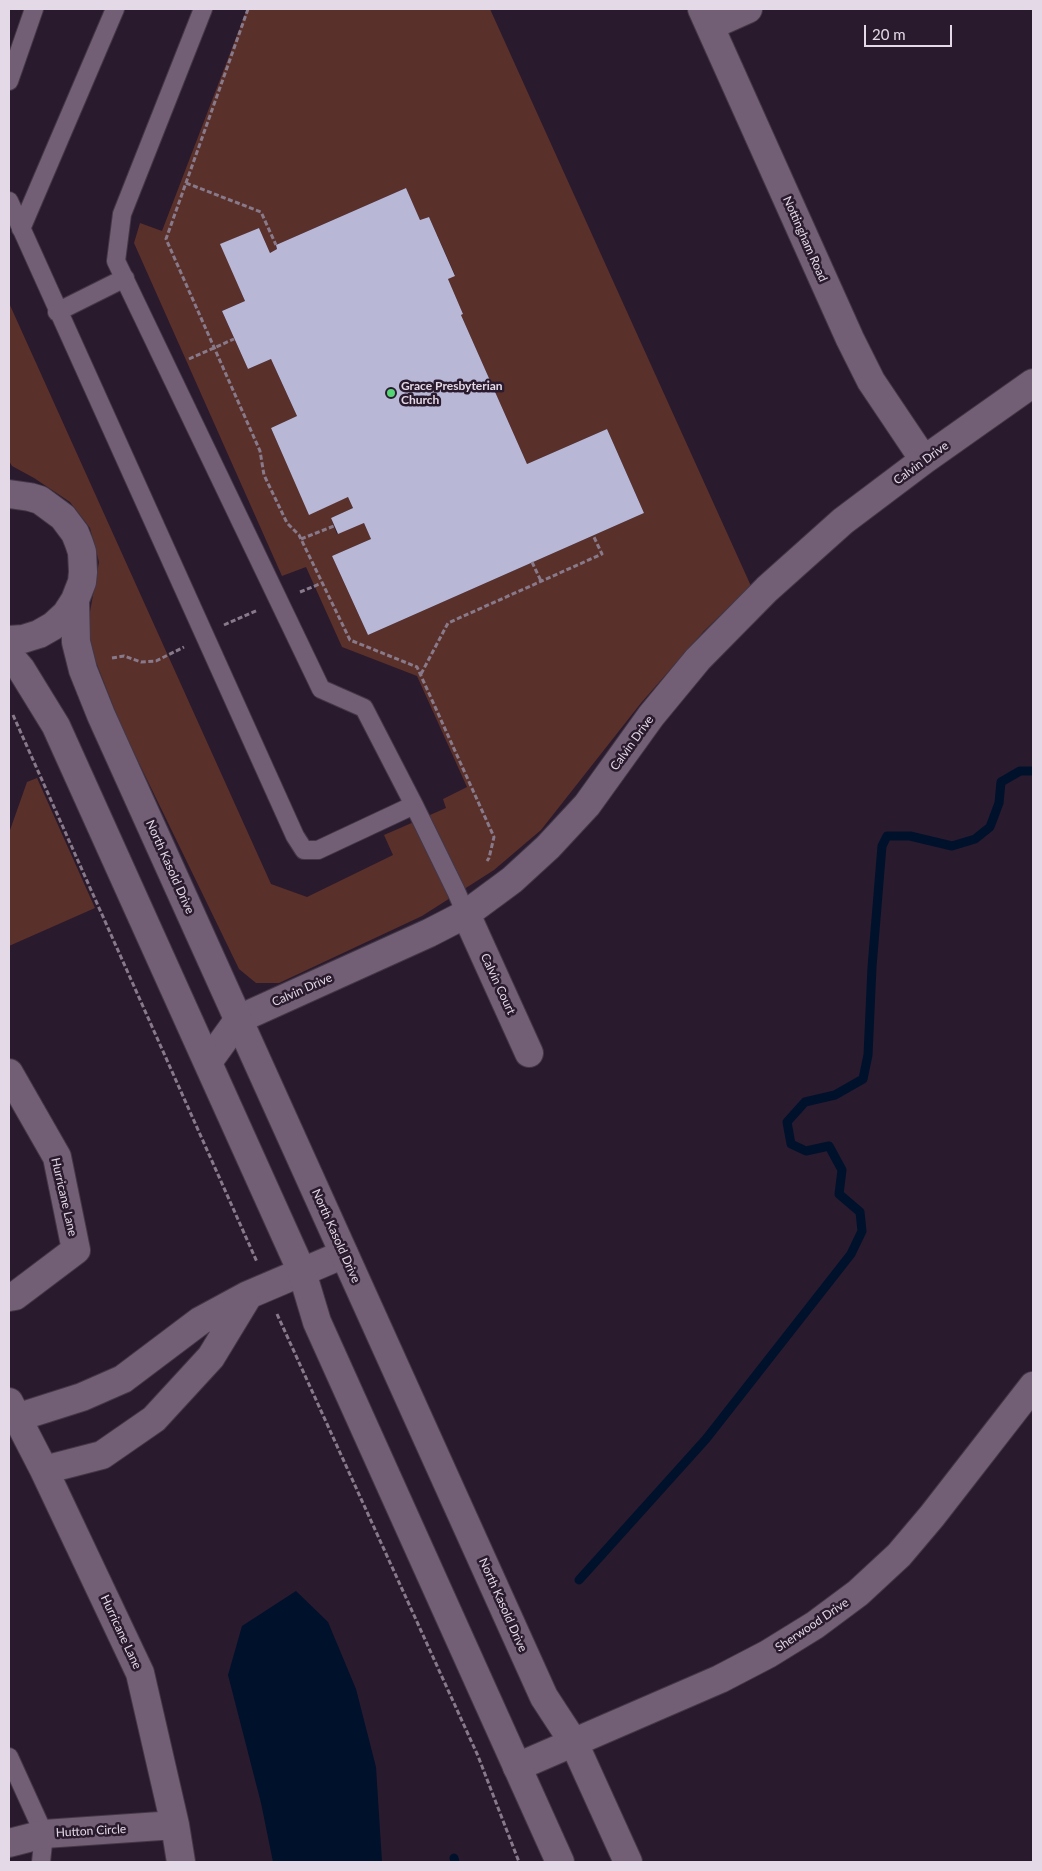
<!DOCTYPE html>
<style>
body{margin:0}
#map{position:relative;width:1042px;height:1871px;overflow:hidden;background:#2a1a2d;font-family:Lato,sans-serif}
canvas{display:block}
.frame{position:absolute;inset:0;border:10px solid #e4d9e7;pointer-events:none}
.scale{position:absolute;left:864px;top:25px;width:88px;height:22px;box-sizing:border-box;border:2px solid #e4d9e7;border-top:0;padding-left:6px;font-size:15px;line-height:18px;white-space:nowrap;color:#e4d9e7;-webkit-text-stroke:4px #2a1a2d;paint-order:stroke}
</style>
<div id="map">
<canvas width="1042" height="1871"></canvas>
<div class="frame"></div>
<div class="scale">20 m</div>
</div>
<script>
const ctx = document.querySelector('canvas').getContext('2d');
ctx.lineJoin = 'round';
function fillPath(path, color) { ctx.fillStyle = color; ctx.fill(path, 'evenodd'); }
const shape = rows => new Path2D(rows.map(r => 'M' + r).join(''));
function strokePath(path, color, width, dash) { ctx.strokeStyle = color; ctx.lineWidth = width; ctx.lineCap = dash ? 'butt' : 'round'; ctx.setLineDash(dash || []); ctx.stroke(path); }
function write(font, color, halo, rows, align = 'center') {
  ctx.font = font + ' Lato,sans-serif'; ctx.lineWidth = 5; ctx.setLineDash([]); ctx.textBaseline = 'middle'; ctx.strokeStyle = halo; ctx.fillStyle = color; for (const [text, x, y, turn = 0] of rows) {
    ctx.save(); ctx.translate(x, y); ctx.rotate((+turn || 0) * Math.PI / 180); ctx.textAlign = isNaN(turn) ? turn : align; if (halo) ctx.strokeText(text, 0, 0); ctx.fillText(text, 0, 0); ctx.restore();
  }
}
fillPath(shape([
 [247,9,490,9,751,586,704,631,641,703,541,830,494,870,422,916,279,983,256,983,239,969,121,726,89,644,88,623,99,562,90,528,70,502,34,478,12,466,9,461,9,303,271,884,307,897,393,855,384,835,446,808,443,799,467,787,417,676,342,647,306,567,282,576,134,243,140,223,162,231],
 [406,188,420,220,429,217,455,275,448,279,463,314,461,315,527,464,607,429,644,513,368,635,332,556,371,539,364,523,337,534,331,518,353,508,348,497,309,514,271,428,297,416,271,359,248,369,222,311,245,301,221,244,259,228,270,253,277,249,276,245],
 [37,778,95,908,9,946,9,833,27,782]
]), '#5a302a');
fillPath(shape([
 [296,1591,328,1622,356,1689,376,1767,382,1862,273,1862,261,1803,228,1675,242,1626]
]), '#00112c');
strokePath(shape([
 [579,1580,706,1439,851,1254,862,1231,860,1212,839,1194,842,1170,829,1146,806,1151,791,1144,787,1122,805,1102,835,1095,863,1079,868,1055,872,967,882,846,887,836,910,836,952,846,975,839,990,827,999,803,1001,782,1020,771,1033,771],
 [454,1858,455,1862]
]), '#00112c', 9);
fillPath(shape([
 [406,188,420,220,429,217,455,276,448,279,463,314,461,315,527,464,607,429,644,513,368,635,332,556,371,539,364,523,338,534,331,518,353,508,348,497,309,515,271,428,297,416,271,359,248,369,222,311,245,301,220,244,259,228,270,253,277,249,276,245]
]), '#b8b7d6');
const service = shape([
 [203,9,122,214,116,261,321,689,364,708,414,805,456,891,466,914],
 [9,81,34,9],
 [9,201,295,836,304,850,318,850,414,805],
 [21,229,115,9],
 [57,312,125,278],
 [9,1757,44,1834,41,1862]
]);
const minor = shape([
 [702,9,850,339,871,381,924,460],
 [710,26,748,9],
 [466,914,529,1053],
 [208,1062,239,1019,429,933,466,914,512,880,548,847,587,805,651,716,698,659,767,589,843,521,924,460,1033,383],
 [9,1073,57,1157,76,1250,15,1296,9,1297],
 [9,1402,44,1470,140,1673,175,1825,181,1862],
 [16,1418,82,1397,123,1379,200,1321,248,1295,344,1254],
 [44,1470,102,1455,154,1419,211,1357,248,1296],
 [517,1767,720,1679,768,1654,815,1625,858,1593,899,1555,932,1516,1033,1386],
 [9,1843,44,1834,175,1825]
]);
const secondary = shape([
 [9,494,30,497,40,500,63,517,75,533,79,543,82,552,83,572,82,582,75,600,66,614,53,626,39,634,23,639,9,640],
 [75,600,76,642,83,670,101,715,544,1697,574,1743,628,1862],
 [9,655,21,669,56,726,302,1272,317,1322,560,1862]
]);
strokePath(service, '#443747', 20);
strokePath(minor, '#443747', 30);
strokePath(secondary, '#443747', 30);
strokePath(shape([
 [248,9,166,239,260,451,264,475,287,523,299,535,350,640,417,667,494,837,489,858,487,861],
 [186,183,261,212,276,245],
 [189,359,234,339],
 [301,539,334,526],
 [532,562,541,581],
 [300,592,322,583],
 [224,625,258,610],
 [112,658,124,656,141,662,156,661,184,647],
 [421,674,448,623,602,554,593,535],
 [13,715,257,1262],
 [277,1314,478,1756,519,1862]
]), '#887a8b', 3, [5, 2.5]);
strokePath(service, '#725f76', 18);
strokePath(minor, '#725f76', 28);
strokePath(secondary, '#725f76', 28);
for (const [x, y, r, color] of [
 [391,393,5,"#53d673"]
]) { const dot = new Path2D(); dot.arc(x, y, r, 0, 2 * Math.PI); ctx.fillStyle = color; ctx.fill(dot); strokePath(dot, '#2a1a2d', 2); }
write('12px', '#e4d9e7', '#2a1a2d', [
 ["Nottingham Road",805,239,66],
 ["Calvin Drive",921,463,-36],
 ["Calvin Drive",632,743,-54],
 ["North Kasold Drive",170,867,66],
 ["Calvin Court",498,984,65],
 ["Calvin Drive",302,990,-24],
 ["Hurricane Lane",64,1197,77],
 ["North Kasold Drive",336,1236,66],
 ["North Kasold Drive",503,1605,66],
 ["Sherwood Drive",812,1625,-34],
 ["Hurricane Lane",121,1632,65],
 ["Hutton Circle",91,1831,-3]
]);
write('bold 12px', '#e4d9e7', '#2a1a2d', [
 ["Grace Presbyterian",401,386],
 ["Church",401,400]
], 'left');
</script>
